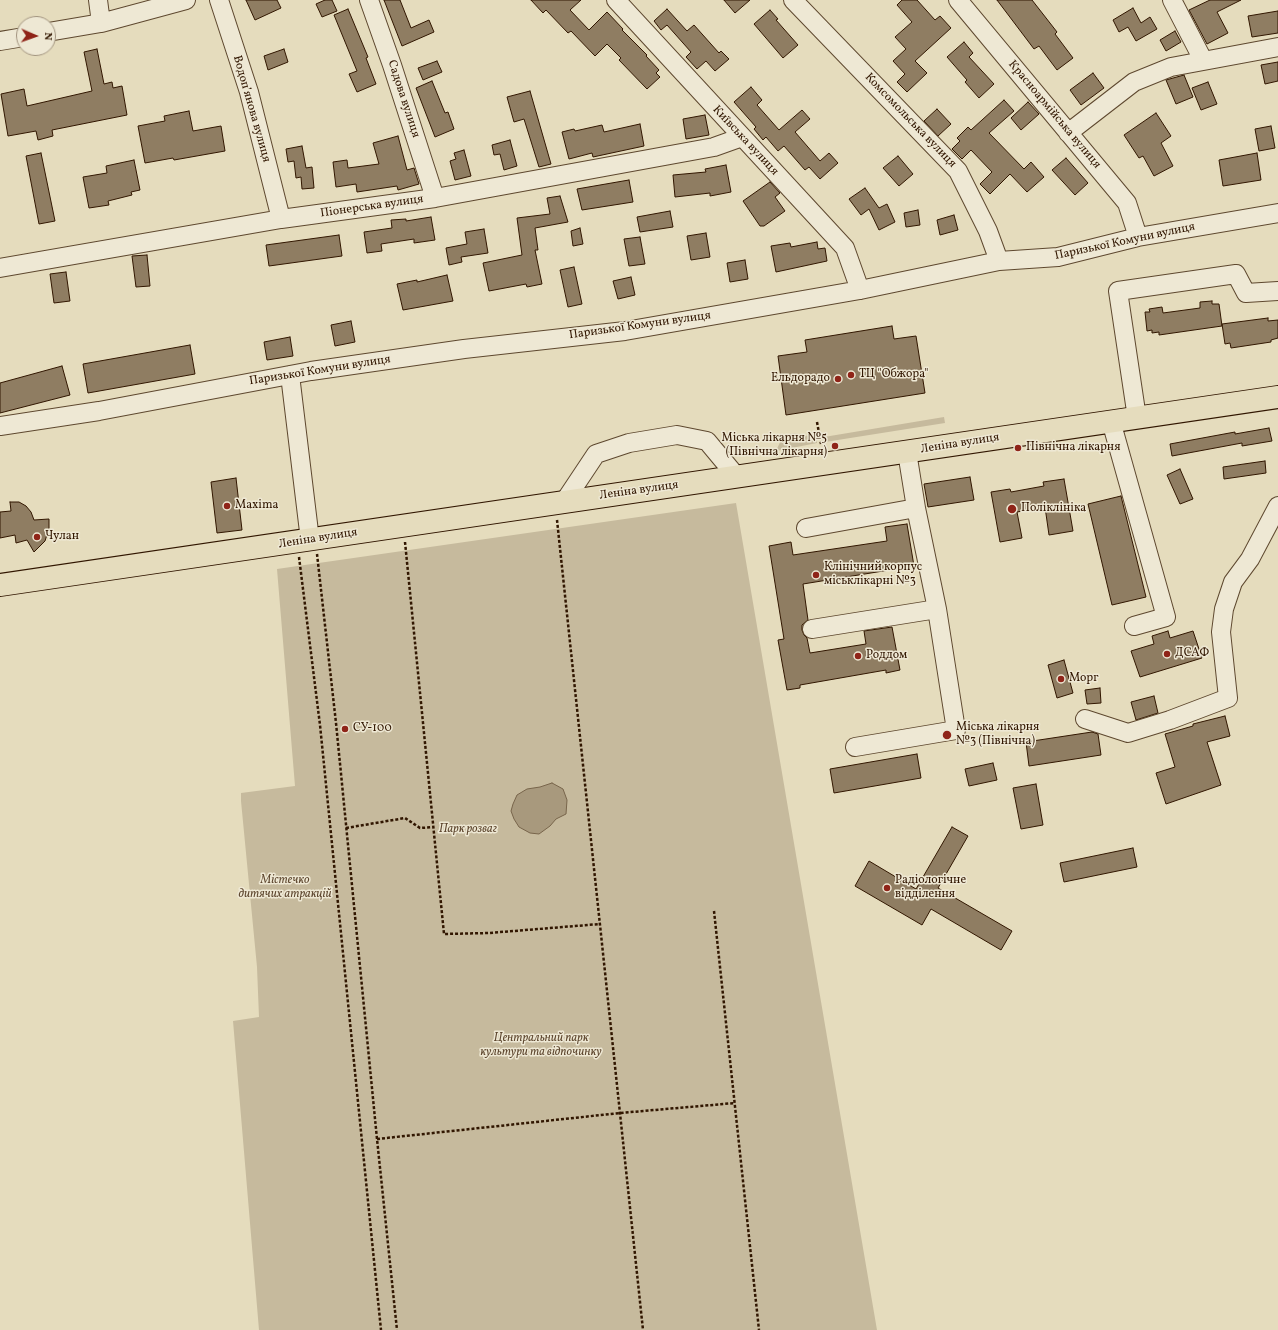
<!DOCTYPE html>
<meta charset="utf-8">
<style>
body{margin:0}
#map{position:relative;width:1278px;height:1330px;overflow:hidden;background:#e5dcbd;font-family:Vollkorn,serif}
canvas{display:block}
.north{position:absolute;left:16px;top:16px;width:40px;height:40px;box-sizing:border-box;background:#eee8d4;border:1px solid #a2947f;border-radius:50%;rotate:92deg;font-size:11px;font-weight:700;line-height:16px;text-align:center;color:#311600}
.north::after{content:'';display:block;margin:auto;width:14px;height:18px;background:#8f2418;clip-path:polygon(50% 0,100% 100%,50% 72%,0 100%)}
</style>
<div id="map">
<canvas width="1278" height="1330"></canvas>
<div class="north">N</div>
</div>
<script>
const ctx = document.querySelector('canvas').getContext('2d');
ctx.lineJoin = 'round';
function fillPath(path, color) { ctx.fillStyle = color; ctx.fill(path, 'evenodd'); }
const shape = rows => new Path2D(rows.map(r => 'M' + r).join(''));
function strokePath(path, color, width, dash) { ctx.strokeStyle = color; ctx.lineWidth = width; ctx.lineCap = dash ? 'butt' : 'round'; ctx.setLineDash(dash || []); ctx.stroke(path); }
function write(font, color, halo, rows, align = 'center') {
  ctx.font = font + ' Vollkorn,serif'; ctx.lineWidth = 3; ctx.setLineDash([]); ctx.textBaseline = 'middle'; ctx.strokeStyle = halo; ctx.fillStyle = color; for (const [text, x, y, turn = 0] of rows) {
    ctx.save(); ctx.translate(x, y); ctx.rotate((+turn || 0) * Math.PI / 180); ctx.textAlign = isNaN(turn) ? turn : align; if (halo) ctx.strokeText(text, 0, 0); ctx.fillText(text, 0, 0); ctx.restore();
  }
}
fillPath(shape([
 [944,417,945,423,825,442,824,437],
 [795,433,816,438,817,443,776,451,782,438,785,435],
 [736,503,877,1330,259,1330,233,1021,259,1017,257,967,241,801,241,793,295,786,277,569]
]), '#c6ba9d');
const water = shape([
 [552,783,563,789,567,800,566,814,556,819,550,826,539,834,530,833,519,827,514,819,511,811,513,804,517,795,527,789,540,787,552,783]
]);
fillPath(water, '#a8997d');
strokePath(water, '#78654b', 1);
const building = shape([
 [246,0,277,0,281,8,255,20,246,0],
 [325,0,332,0,337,11,322,17,316,4,325,0],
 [384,0,400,0,411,28,429,20,434,32,402,46,384,0],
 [531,0,581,0,570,10,589,30,607,12,623,29,622,30,647,55,646,56,659,70,656,73,660,77,647,89,619,60,621,58,607,44,595,56,571,31,568,33,546,10,543,13,531,0],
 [724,0,750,0,735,13,724,0],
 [902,0,917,0,935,20,940,16,951,28,915,61,927,73,907,92,897,82,905,74,893,61,906,49,895,37,912,22,897,5,902,0],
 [997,0,1032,0,1057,32,1055,34,1073,58,1057,70,1039,46,1034,49,997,0],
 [1210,0,1241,0,1217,12,1228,33,1207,44,1189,10,1210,0],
 [1133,8,1141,23,1150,17,1157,29,1136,41,1128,27,1119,32,1113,20,1133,8],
 [348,9,368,57,366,58,376,84,357,92,349,74,357,71,334,15,348,9],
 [667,9,687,31,694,25,719,53,721,51,729,59,715,71,706,61,697,69,686,57,691,52,667,25,661,30,654,21,667,9],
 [770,10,778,19,776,20,798,45,783,58,754,24,770,10],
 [1278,11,1278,33,1252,37,1248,16,1278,11],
 [1175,31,1181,42,1166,51,1160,40,1175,31],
 [964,42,973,53,969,57,994,84,979,98,965,82,967,80,947,57,964,42],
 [97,49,104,84,112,82,113,88,122,86,127,115,52,130,53,136,38,140,36,131,8,136,1,94,24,89,27,106,92,91,84,52,97,49],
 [284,49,288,62,268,70,264,56,284,49],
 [437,61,442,72,423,80,418,68,437,61],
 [1278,62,1278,81,1265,84,1261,65,1278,62],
 [1093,73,1104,88,1081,105,1070,90,1093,73],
 [1184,75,1193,97,1176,104,1166,80,1184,75],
 [432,81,445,113,448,112,454,129,435,137,416,88,432,81],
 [1208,82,1217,104,1201,110,1192,88,1208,82],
 [751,87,762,100,757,105,779,130,802,110,810,119,795,132,820,161,829,153,838,163,820,179,809,167,805,170,784,146,778,151,766,137,763,140,754,129,756,127,734,102,751,87],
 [530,91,551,164,539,167,524,119,514,122,507,97,530,91],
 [1004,100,1014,111,989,133,1024,169,1031,162,1044,177,1027,192,1010,174,990,194,980,184,992,172,971,150,962,159,952,149,960,141,957,138,968,127,971,130,1004,100],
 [1028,102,1039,114,1021,130,1011,118,1028,102],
 [937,109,951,124,938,136,924,121,937,109],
 [189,111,193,131,221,126,225,151,174,160,173,158,145,163,138,126,165,121,164,116,189,111],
 [1156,113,1171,136,1161,143,1173,166,1154,176,1143,156,1139,158,1124,135,1156,113],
 [705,115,709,135,686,139,683,119,705,115],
 [640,124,644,146,593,157,592,153,569,159,562,132,574,129,575,131,602,125,604,132,640,124],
 [1271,126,1275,148,1259,151,1255,129,1271,126],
 [398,136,407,170,414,168,419,184,398,190,397,186,357,192,356,184,336,187,333,162,347,160,348,168,379,164,373,143,398,136],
 [510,140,517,166,504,170,500,154,494,155,492,145,510,140],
 [302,146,306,168,312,167,314,188,302,189,301,177,296,178,294,161,288,162,286,149,302,146],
 [464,150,471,176,455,180,450,161,456,159,454,153,464,150],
 [41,153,55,221,39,224,26,156,41,153],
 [1257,153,1261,180,1223,186,1219,160,1257,153],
 [898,156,913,174,899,186,883,168,898,156],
 [1066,158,1088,183,1075,195,1052,170,1066,158],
 [134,160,140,190,131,192,132,195,108,201,109,205,89,208,83,177,107,173,106,166,134,160],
 [726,165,731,192,710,196,710,193,675,197,673,175,706,172,705,169,726,165],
 [629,180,633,202,582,210,577,189,629,180],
 [770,182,780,193,775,197,785,211,764,226,760,226,743,201,770,182],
 [865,188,879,208,887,204,895,222,879,230,869,209,861,215,849,199,865,188],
 [560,196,568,222,535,228,538,250,535,250,542,284,527,287,526,284,489,291,483,263,522,255,517,218,550,214,547,198,560,196],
 [918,210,920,225,906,227,904,213,918,210],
 [670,211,673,227,640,232,637,217,670,211],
 [954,215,958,230,940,235,937,220,954,215],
 [431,217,435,240,414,243,414,239,381,244,382,251,367,253,364,232,392,228,391,220,406,219,406,221,431,217],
 [580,228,583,244,573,246,571,231,580,228],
 [484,229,488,253,461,257,462,262,449,265,446,248,467,244,465,232,484,229],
 [706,233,710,257,691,260,687,236,706,233],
 [339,235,342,256,269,266,266,245,339,235],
 [640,237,645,264,629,266,624,239,640,237],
 [817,242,818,249,825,248,827,261,776,272,771,246,790,243,791,247,817,242],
 [147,255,150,286,136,287,132,256,147,255],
 [745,260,748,279,730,282,727,263,745,260],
 [574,267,582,304,568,307,560,270,574,267],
 [66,272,70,301,54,303,50,274,66,272],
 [447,275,453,301,403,310,397,284,417,280,417,282,447,275],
 [631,277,635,295,618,299,613,281,631,277],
 [1212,301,1212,304,1219,304,1222,326,1159,335,1159,332,1152,333,1152,330,1147,331,1145,312,1150,312,1149,309,1162,307,1163,313,1200,308,1200,302,1212,301],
 [1268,318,1268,321,1278,320,1278,338,1271,340,1271,342,1231,348,1230,343,1225,344,1222,324,1268,318],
 [351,321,355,342,335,346,331,325,351,321],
 [892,326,894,339,916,336,925,393,786,415,778,356,807,352,805,340,892,326],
 [290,337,293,356,267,360,264,342,290,337],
 [190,345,195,374,88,393,83,364,190,345],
 [62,366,70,395,0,413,0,383,62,366],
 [1269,428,1272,441,1242,446,1242,443,1172,456,1170,444,1235,432,1235,434,1269,428],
 [1265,461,1266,473,1224,479,1223,467,1265,461],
 [1180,469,1193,499,1180,504,1167,475,1180,469],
 [970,477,974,500,928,507,924,484,970,477],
 [236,478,242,530,217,533,211,482,236,478],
 [1064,479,1073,531,1049,535,1045,507,1017,512,1022,538,1000,542,991,492,1010,489,1011,492,1044,486,1043,482,1064,479],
 [1121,496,1146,597,1112,605,1088,504,1121,496],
 [10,502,19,502,26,506,31,512,34,520,49,519,49,528,45,541,34,552,27,540,16,543,15,535,0,538,0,512,11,511,10,502],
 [907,524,914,566,803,584,808,620,802,625,802,630,804,635,807,638,810,653,866,644,864,631,892,627,900,670,886,673,886,670,800,685,800,688,787,690,778,640,784,639,769,546,791,542,793,555,887,541,885,527,907,524],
 [1168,631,1170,638,1193,631,1202,658,1140,677,1131,651,1154,644,1152,636,1168,631],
 [1064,660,1073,693,1057,698,1048,665,1064,660],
 [1100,688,1101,703,1087,704,1085,690,1100,688],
 [1154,696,1158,713,1136,720,1131,702,1154,696],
 [1225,716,1230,736,1207,742,1221,785,1166,804,1156,773,1175,767,1165,734,1193,726,1193,724,1225,716],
 [1092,732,1098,734,1101,755,1029,766,1026,742,1092,732],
 [917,754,921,778,834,793,830,769,917,754],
 [993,763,997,780,969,786,965,769,993,763],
 [1036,784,1043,825,1021,829,1013,788,1036,784],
 [952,827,968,836,938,888,1012,931,1001,950,931,909,922,925,855,886,869,861,916,889,952,827],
 [1133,848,1137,867,1064,882,1060,863,1133,848]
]);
fillPath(building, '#8f7d62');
strokePath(building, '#311600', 1);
const minor = shape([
 [98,0,101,23],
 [219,0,249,92,281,219],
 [369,0,392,65,435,198],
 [616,0,845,248,860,290],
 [793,0,958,171,988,231,999,261],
 [958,0,1127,203,1138,237],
 [1172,0,1203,60],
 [48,32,101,23,186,0],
 [0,41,24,37],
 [1068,133,1134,82,1171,67,1278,47],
 [0,268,281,219,435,198,714,147,742,137],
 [290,375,310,540],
 [1137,418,1118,291,1236,274,1246,293,1278,291],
 [1111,421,1166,617,1134,626],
 [0,426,99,411,311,371,464,349,625,331,860,290,999,261,1058,257,1138,237,1278,213],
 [564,502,596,454,629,443,677,435,707,441,737,477],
 [806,528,916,508,907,452],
 [812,629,937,609,916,508],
 [1085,719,1128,733,1170,720,1228,698,1221,632,1224,609,1233,582,1250,559,1278,506],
 [855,747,956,730,937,609]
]);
const major = shape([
 [0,585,1278,397]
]);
strokePath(minor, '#5e482f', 20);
strokePath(major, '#311600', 24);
strokePath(shape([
 [817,422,821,444],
 [557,520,643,1330],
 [405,542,444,934,489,933,600,924],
 [317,554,336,723,377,1139,397,1330],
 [299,557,320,725,381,1330],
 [346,828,405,818,420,828,434,827],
 [714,911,759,1330],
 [377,1139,620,1113,735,1103]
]), '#311600', 2.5, [3, 2]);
strokePath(minor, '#eee8d4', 18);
strokePath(major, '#e5dcbd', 22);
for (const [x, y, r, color] of [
 [851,375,4,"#8f2418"],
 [838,379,4,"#8f2418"],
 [835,446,4,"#8f2418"],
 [1018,448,4,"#8f2418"],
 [227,506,4,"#8f2418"],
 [1012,509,5,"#8f2418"],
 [37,537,4,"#8f2418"],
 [816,575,4,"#8f2418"],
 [1167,654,4,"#8f2418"],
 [858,656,4,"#8f2418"],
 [1061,679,4,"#8f2418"],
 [345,729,4,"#8f2418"],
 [947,735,5,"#8f2418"],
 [887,888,4,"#8f2418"]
]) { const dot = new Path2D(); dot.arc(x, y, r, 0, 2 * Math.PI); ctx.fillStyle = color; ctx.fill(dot); strokePath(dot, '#eee8d4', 1.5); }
write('12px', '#311600', '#eee8d4', [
 ["Садова вулиця",403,99,72],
 ["Водоп’янова вулиця",251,109,74],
 ["Красноармійська вулиця",1054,115,50],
 ["Комсомольська вулиця",910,121,46],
 ["Київська вулиця",745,141,47],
 ["Піонерська вулиця",372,207,-8],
 ["Паризької Комуни вулиця",1125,242,-12],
 ["Паризької Комуни вулиця",640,326,-8],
 ["Паризької Комуни вулиця",320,371,-9],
 ["Леніна вулиця",960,444,-9],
 ["Леніна вулиця",639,491,-8],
 ["Леніна вулиця",318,539,-9]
]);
write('12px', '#311600', '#eee8d4', [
 ["ТЦ \"Обжора\"",859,375],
 ["Ельдорадо",830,379,"right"],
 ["Міська лікарня №5",827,439,"right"],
 ["(Північна лікарня)",827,453,"right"],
 ["Північна лікарня",1026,448],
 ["Maxima",235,506],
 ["Поліклініка",1021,509],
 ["Чулан",45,537],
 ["Клінічний корпус",824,568],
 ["міськлікарні №3",824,582],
 ["ДСАФ",1175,654],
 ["Роддом",866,656],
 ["Морг",1069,679],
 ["Міська лікарня",956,728],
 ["№3 (Північна)",956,742],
 ["СУ-100",353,729],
 ["Радіологічне",895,881],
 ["відділення",895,895]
], 'left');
write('italic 12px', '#5e472f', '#eee8d4', [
 ["Парк розваг",468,830],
 ["Містечко",285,881],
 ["дитячих атракцій",285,895],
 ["Центральний парк",541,1039],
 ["культури та відпочинку",541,1053]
]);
</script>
